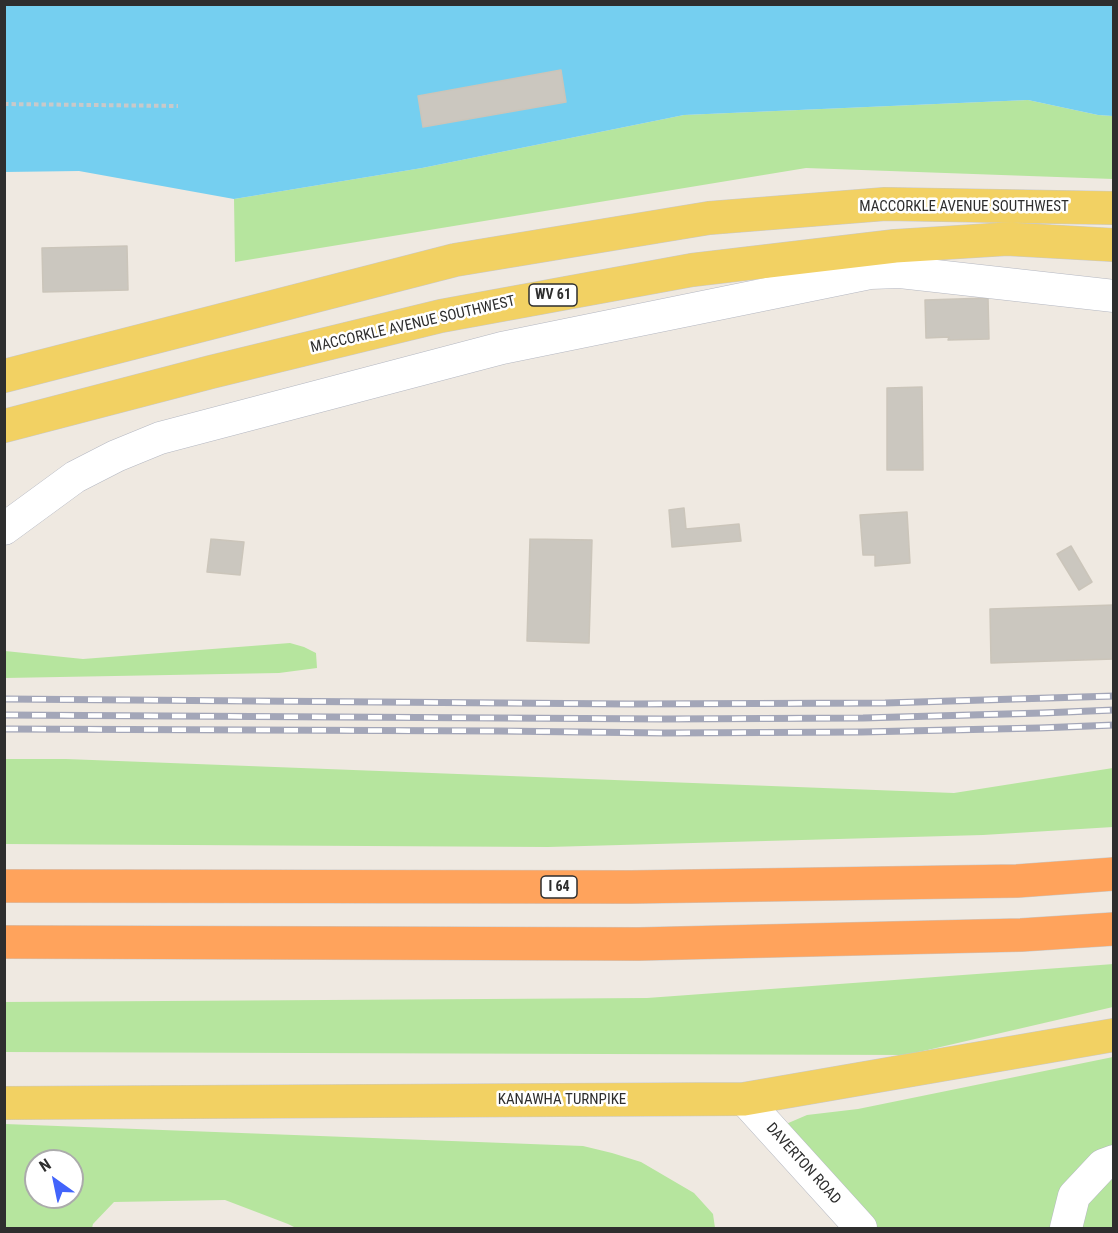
<!DOCTYPE html>
<style>
body{margin:0}
#map{position:relative;width:1118px;height:1233px;overflow:hidden;background:#efe9e1;font-family:"Roboto Condensed",sans-serif}
canvas{display:block}
.frame{position:absolute;inset:0;border:6px solid #2e2e2e;pointer-events:none}
.north{position:absolute;left:24px;top:1149px;width:60px;height:60px;box-sizing:border-box;background:#fff;border:2px solid #ababab;border-radius:50%;rotate:327deg;font-size:16px;font-weight:700;line-height:24px;text-align:center;color:#2e2e2e}
.north::after{content:'';display:block;margin:auto;width:21px;height:27px;background:#4264fb;clip-path:polygon(50% 0,100% 100%,50% 72%,0 100%)}
</style>
<div id="map">
<canvas width="1118" height="1233"></canvas>
<div class="frame"></div>
<div class="north">N</div>
</div>
<script>
const ctx = document.querySelector('canvas').getContext('2d');
ctx.lineJoin = 'round';
function fillPath(path, color) { ctx.fillStyle = color; ctx.fill(path, 'evenodd'); }
const shape = rows => new Path2D(rows.map(r => 'M' + r).join(''));
function strokePath(path, color, width, dash) { ctx.strokeStyle = color; ctx.lineWidth = width; ctx.lineCap = dash ? 'butt' : 'round'; ctx.setLineDash(dash || []); ctx.stroke(path); }
function write(font, color, halo, rows, align = 'center') {
  ctx.font = font + ' "Roboto Condensed",sans-serif'; ctx.lineWidth = 5; ctx.setLineDash([]); ctx.textBaseline = 'middle'; ctx.strokeStyle = halo; ctx.fillStyle = color; for (const [text, x, y, turn = 0] of rows) {
    ctx.save(); ctx.translate(x, y); ctx.rotate((+turn || 0) * Math.PI / 180); ctx.textAlign = isNaN(turn) ? turn : align; if (halo) ctx.strokeText(text, 0, 0); ctx.fillText(text, 0, 0); ctx.restore();
  }
}
fillPath(shape([
 [1028,100,1098,115,1113,116,1113,179,806,168,235,262,234,199,422,168,684,115],
 [290,643,304,647,316,653,317,668,279,673,5,678,5,651,83,659],
 [5,759,66,759,954,793,1113,768,1113,827,983,835,548,847,5,844],
 [1114,964,1113,1007,906,1055,5,1052,4,1002,647,998],
 [1113,1057,1113,1228,874,1228,786,1124,807,1115,858,1109],
 [5,1124,583,1146,612,1153,641,1162,694,1193,713,1214,715,1228,296,1228,288,1224,225,1200,114,1202,93,1224,92,1228,5,1228],
 [36,1161,72,1161,72,1197,36,1197]
]), '#b6e59e');
fillPath(shape([
 [4,5,1113,5,1113,116,1098,115,1028,100,684,115,422,168,234,199,79,171,5,172]
]), '#75cff0');
const building = shape([
 [561,70,566,102,423,127,418,96,561,70],
 [127,246,128,290,43,292,42,248,127,246],
 [988,298,989,339,948,340,949,337,926,338,925,300,988,298],
 [922,387,923,470,887,470,887,388,922,387],
 [684,508,686,529,739,524,741,541,672,547,669,510,684,508],
 [907,512,910,563,875,566,875,555,863,555,860,515,907,512],
 [211,539,244,542,240,575,207,572,211,539],
 [530,539,592,540,589,643,527,641,530,539],
 [1071,546,1092,582,1079,590,1057,554,1071,546],
 [1114,605,1114,659,991,663,990,609,1114,605]
]);
fillPath(building, '#cbc7bf');
strokePath(building, '#cbc5ba', 1.5);
const minor = shape([
 [4,529,75,477,116,456,160,438,502,348,870,273,900,272,1114,296],
 [744,1099,861,1228],
 [1066,1228,1074,1196,1103,1165,1114,1161]
]);
const major = shape([
 [4,376,455,260,709,218,885,204,1114,208],
 [4,426,211,372,441,316,692,270,895,246,1007,239,1114,245],
 [4,1103,744,1099,1114,1035]
]);
const highway = shape([
 [4,886,631,887,1017,881,1114,874],
 [4,942,639,944,1021,935,1114,929]
]);
strokePath(minor, '#b4b7c1', 33);
strokePath(major, '#c9c9c9', 34);
strokePath(highway, '#c9c9c9', 34);
strokePath(shape([
 [4,104,178,106]
]), '#c9c9c9', 4, [4.5, 3]);
strokePath(minor, '#fff', 32);
strokePath(major, '#f2d163', 33);
strokePath(highway, '#ffa35c', 33);
const rail = shape([
 [4,699,629,704,885,703,1114,696],
 [4,715,665,719,863,718,1042,713,1114,710],
 [4,729,499,731,664,733,862,732,1039,728,1114,725]
]);
strokePath(rail, '#a3a6b8', 7);
strokePath(rail, '#fff', 4.5, [14]);
for (const [x, y, w] of [
 [553,295,48],
 [559,887,36]
]) { const box = new Path2D(); box.roundRect(x - w / 2, y - 11, w, 22, 4.5); ctx.fillStyle = '#fff'; ctx.fill(box); strokePath(box, '#2e2e2e', 1.5); }
write('bold 14px', '#2e2e2e', null, [
 ["WV 61",553,295],
 ["I 64",559,887]
]);
write('15px', '#2e2e2e', '#fff', [
 ["MACCORKLE AVENUE SOUTHWEST",964,207],
 ["MACCORKLE AVENUE SOUTHWEST",413,325,-13],
 ["KANAWHA TURNPIKE",562,1100],
 ["DAVERTON ROAD",803,1164,48]
]);
</script>
